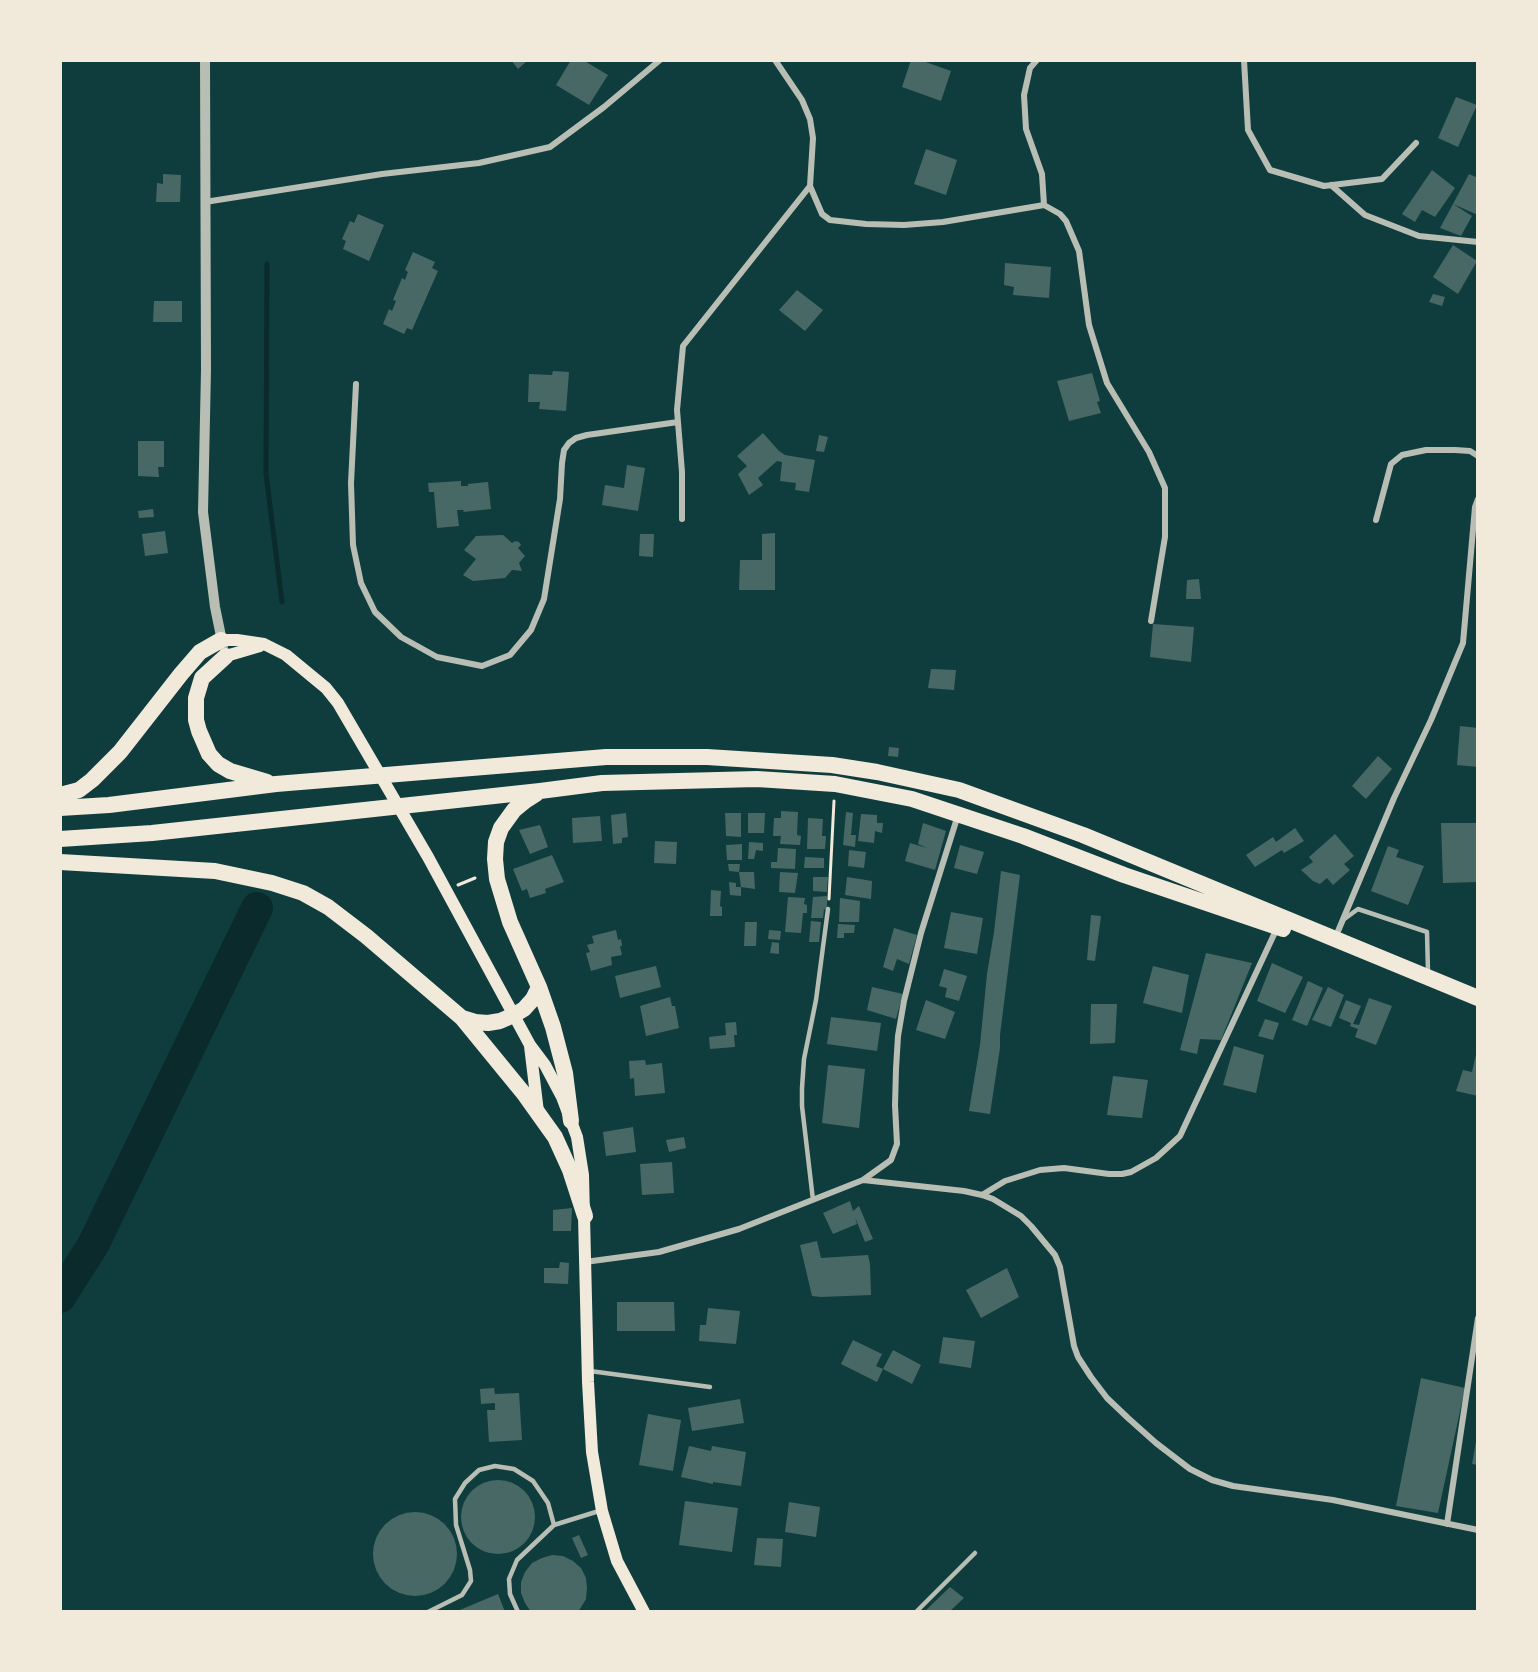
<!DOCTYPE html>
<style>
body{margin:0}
#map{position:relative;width:1538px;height:1672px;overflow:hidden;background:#0f3d3e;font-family:"Noto Sans",sans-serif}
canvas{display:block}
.frame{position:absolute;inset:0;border:62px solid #f1e9da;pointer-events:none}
</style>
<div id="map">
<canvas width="1538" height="1672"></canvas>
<div class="frame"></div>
</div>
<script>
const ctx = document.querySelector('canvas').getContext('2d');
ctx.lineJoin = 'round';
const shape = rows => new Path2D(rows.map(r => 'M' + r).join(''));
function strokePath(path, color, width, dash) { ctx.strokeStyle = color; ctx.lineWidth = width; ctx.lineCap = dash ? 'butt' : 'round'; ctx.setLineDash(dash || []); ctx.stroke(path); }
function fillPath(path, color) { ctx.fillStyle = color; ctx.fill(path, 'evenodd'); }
strokePath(shape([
 [267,264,266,474,282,602]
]), '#0a2a2b', 5);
strokePath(shape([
 [60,1297,93,1245,257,908]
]), '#0a2a2b', 32);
fillPath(shape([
 [511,60,528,60,518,69],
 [571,60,583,60,608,75,589,105,556,85],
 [911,60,920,60,951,71,941,101,902,87],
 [1456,97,1477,105,1458,147,1438,138],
 [926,149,957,160,946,195,914,184],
 [1432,170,1455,188,1435,217,1422,210,1415,222,1402,214],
 [163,174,181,175,180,202,156,202,157,183,163,184],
 [1469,174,1478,178,1478,215,1453,204,1472,216,1461,236,1440,228,1453,204],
 [358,214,384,225,369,261,343,249,346,241,342,239,350,221,354,223],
 [1453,245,1477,261,1458,294,1433,277],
 [413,252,435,262,432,268,438,271,412,330,407,328,404,334,383,324,389,309,392,311,396,301,393,300,402,278,405,280,408,272,405,270],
 [1005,263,1051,267,1049,298,1013,295,1014,287,1004,285],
 [797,290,823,310,805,331,779,310],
 [1433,294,1445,297,1442,306,1429,302],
 [154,301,182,301,182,322,153,322],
 [553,371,569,372,566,411,539,409,540,402,528,402,529,374,552,375],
 [1092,373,1100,401,1097,402,1101,413,1069,421,1057,381],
 [763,433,779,451,785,455,815,460,809,492,795,490,796,483,780,481,782,462,777,461,758,478,763,485,749,495,738,474,747,466,737,456],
 [819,435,828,437,824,452,816,451],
 [138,441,164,441,164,467,158,467,159,477,138,476],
 [627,465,645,468,638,511,602,505,605,485,624,488],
 [461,481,461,486,468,486,468,484,488,482,491,509,463,512,464,510,457,510,459,526,437,528,434,492,429,492,428,483],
 [153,509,154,517,139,518,138,511],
 [165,531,168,553,145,556,142,534],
 [775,533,775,590,739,590,740,560,762,560,762,534],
 [640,534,654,534,653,557,639,556],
 [503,535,512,543,515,541,519,542,521,545,518,548,525,556,519,563,522,571,512,570,505,578,473,581,463,575,476,559,464,550,476,536],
 [1199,579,1201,599,1186,599,1187,580],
 [1153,624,1194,627,1191,662,1150,657],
 [931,669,956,670,954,690,928,688],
 [1460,726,1478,728,1478,767,1457,765],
 [889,747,899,748,898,757,888,756],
 [1378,756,1392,769,1366,799,1352,786],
 [781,811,798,812,797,835,801,836,800,845,780,844,781,836,773,836,774,818,781,818],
 [846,812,853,813,851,835,856,835,855,847,843,845],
 [626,813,628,837,622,838,622,843,613,844,611,815],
 [725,813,741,813,741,837,726,836],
 [748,813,765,813,764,833,748,833],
 [861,814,877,815,877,823,883,823,882,833,875,831,874,843,858,841],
 [600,816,602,841,573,843,572,818],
 [808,818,823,819,822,836,826,836,825,849,807,849],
 [923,823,946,831,935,870,905,861,910,843,927,848,918,844],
 [1441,823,1477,823,1478,882,1443,883],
 [540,825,548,847,530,854,519,830],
 [1295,828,1304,841,1284,853,1282,850,1255,867,1246,855,1273,837,1276,842],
 [1335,834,1354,856,1344,864,1350,870,1333,885,1327,878,1320,884,1313,881,1301,870,1313,862,1309,857],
 [655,841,677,842,676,864,654,863],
 [749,842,763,843,763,851,756,850,754,859,748,859],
 [742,844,742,860,727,860,726,845],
 [960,845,984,852,977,874,954,868],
 [1388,846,1399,850,1396,857,1424,866,1408,905,1371,891],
 [778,848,796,849,795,869,771,868,771,862,777,862],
 [849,850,866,852,864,868,848,866],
 [552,855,564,882,545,889,546,893,530,898,527,889,522,891,513,869],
 [805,857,824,858,824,868,804,868],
 [728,864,740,864,739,872,754,872,755,889,741,887,741,896,730,895,729,882,736,883,736,887,741,887,739,872,729,871],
 [1001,871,1020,875,1000,1035,1000,1048,990,1114,969,1111,980,1045,987,974,994,932],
 [780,872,798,873,795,893,779,892],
 [813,877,828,877,827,892,813,891],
 [847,877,872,881,871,899,845,895],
 [711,890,721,891,720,906,722,907,722,916,710,916],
 [827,896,827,910,824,909,823,918,811,918,813,897],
 [788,897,805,898,804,904,807,905,807,913,803,913,801,933,785,932],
 [840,898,860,901,859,922,839,922],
 [951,912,983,918,977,954,944,948],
 [1091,915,1101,916,1095,961,1087,960],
 [811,921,821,922,819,942,809,942],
 [745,922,757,922,756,946,744,946],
 [838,924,855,925,854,933,844,933,844,938,837,938],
 [894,928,917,935,909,964,897,959,893,971,883,967],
 [616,930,618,940,621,939,622,946,620,946,622,955,611,957,612,965,591,971,586,953,590,952,587,945,594,943,592,936],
 [769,930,781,931,780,940,768,939],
 [772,942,779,943,779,954,770,953],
 [1206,953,1252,963,1221,1040,1200,1039,1197,1054,1180,1050],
 [1272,963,1303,977,1285,1013,1257,1001],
 [656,966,661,987,620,998,615,976],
 [1153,966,1189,975,1182,1013,1143,1003],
 [944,969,967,976,959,1001,945,997,947,988,939,986],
 [1308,981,1323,988,1307,1026,1292,1020],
 [872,987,903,994,896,1019,867,1010],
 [1328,987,1344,995,1331,1027,1312,1020],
 [670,997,672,1006,675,1006,679,1028,646,1036,640,1006],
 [1369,998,1392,1006,1376,1045,1355,1037,1358,1029,1350,1026,1351,1023,1339,1018,1346,1000,1361,1006,1353,1024,1359,1025],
 [926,1000,955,1012,945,1039,916,1030],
 [1091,1004,1117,1004,1115,1043,1090,1044],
 [831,1017,881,1023,877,1051,827,1044],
 [1265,1019,1279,1023,1273,1040,1258,1036],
 [736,1022,737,1035,734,1035,735,1047,710,1049,709,1037,726,1035,725,1023],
 [1234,1046,1264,1055,1256,1093,1223,1085],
 [1477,1050,1478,1050,1478,1096,1456,1091,1463,1070,1472,1072],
 [645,1060,646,1065,662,1063,665,1093,635,1096,634,1078,630,1079,629,1061],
 [828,1065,865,1069,859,1128,822,1123],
 [1113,1076,1148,1080,1142,1118,1107,1115],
 [633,1127,636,1152,606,1156,603,1132],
 [684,1137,686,1148,669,1152,666,1140],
 [672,1162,674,1193,642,1195,640,1164],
 [850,1201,853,1211,859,1206,873,1239,865,1242,855,1217,857,1224,833,1234,823,1213],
 [572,1208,571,1231,553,1231,553,1210],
 [817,1241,821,1258,868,1255,870,1264,871,1295,821,1297,812,1296,800,1245],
 [560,1262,569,1263,568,1284,544,1283,544,1268,559,1268],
 [1007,1268,1019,1297,981,1318,966,1290],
 [617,1302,674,1302,675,1331,617,1331],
 [708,1308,740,1311,736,1344,699,1341,700,1325,706,1325],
 [943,1337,975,1341,971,1368,939,1363],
 [853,1340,882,1354,876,1366,883,1369,877,1382,841,1364],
 [893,1350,921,1365,912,1384,883,1369],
 [1421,1378,1465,1388,1438,1513,1396,1506],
 [494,1388,495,1394,519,1393,522,1440,489,1442,487,1410,495,1410,495,1403,481,1404,480,1389],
 [740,1399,744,1423,692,1431,688,1408],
 [648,1414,681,1420,673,1471,639,1465],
 [1477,1436,1478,1436,1478,1465,1472,1464],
 [689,1446,711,1451,712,1446,746,1452,741,1486,713,1482,713,1484,681,1477],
 '461 1517a37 37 0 1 1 74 0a37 37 0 1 1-74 0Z',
 [685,1501,738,1508,732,1552,679,1545],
 [789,1502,820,1507,816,1537,785,1532],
 '373 1554a42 42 0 1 1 84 0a42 42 0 1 1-84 0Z',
 [579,1535,588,1555,581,1558,572,1538],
 [757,1538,783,1539,781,1567,754,1565],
 [552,1555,563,1556,573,1561,581,1568,586,1578,587,1588,586,1599,580,1609,576,1612,531,1612,525,1603,521,1593,521,1582,525,1572,532,1563,542,1558],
 [950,1587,964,1598,949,1612,924,1612],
 [498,1594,505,1612,455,1612]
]), '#486865');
strokePath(shape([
 [458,885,475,878],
 [829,899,834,801]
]), '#f1e9da', 3);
strokePath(shape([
 [1343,920,1358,909,1427,932,1428,972],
 [813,1200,802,1106,802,1088,804,1059,816,1000,828,909],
 [590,1371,710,1387],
 [428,1612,462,1595,471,1581,470,1570,456,1525,455,1499,465,1483,479,1470,495,1466,514,1469,533,1481,548,1503,554,1525],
 [518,1612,510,1594,509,1579,517,1560,554,1525,599,1511],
 [916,1612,975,1553]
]), '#b8beb3', 4.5);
strokePath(shape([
 [775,60,802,100,810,119,813,138,810,186,822,214,830,220,866,224,904,225,943,222,1044,205,1060,214,1066,221,1079,251,1089,325,1107,383,1149,452,1165,488,1165,537,1151,621],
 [1037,60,1030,68,1024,95,1026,129,1042,174,1044,205],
 [1244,60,1248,130,1270,170,1324,186,1382,179,1416,143],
 [1331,185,1365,215,1419,236,1478,242],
 [205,202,382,174,479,163,550,147,604,107,660,60],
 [356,384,351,483,353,545,361,583,375,612,401,637,437,657,482,666,510,655,531,630,544,599,560,499,562,463,564,450,569,443,576,438,587,435,678,422],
 [682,519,682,472,677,410,683,346,810,186],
 [1376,520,1391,464,1402,455,1426,450,1455,450,1470,451,1478,456],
 [1336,936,1394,798,1431,720,1463,643,1475,507,1478,499],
 [863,1180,964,1191,982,1195,993,1199,1021,1216,1031,1226,1055,1255,1060,1267,1074,1346,1078,1357,1091,1377,1107,1398,1128,1418,1156,1443,1190,1469,1212,1480,1233,1486,1333,1500,1478,1530],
 [982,1195,1005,1181,1040,1170,1064,1168,1109,1174,1122,1174,1131,1172,1156,1158,1167,1148,1180,1136,1277,928],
 [585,1262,659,1252,739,1229,863,1180,891,1160,897,1144,895,1105,896,1069,898,1036,904,1001,921,933,958,815],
 [1447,1524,1478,1318]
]), '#b8beb3', 6);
strokePath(shape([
 [205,60,206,370,203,512,215,607,223,646]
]), '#b8beb3', 10);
strokePath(shape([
 [221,640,237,640,264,644,286,655,326,688,338,703,428,857,530,1045,545,1065,562,1097,577,1137,583,1175,588,1382,592,1452,602,1511,617,1561,644,1612],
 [226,656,260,646],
 [530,1046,538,1112]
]), '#f1e9da', 12);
strokePath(shape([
 [226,656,202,678,196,698,196,720,199,731,209,754,218,764,230,771,267,782],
 [536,794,525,801,514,810,501,828,496,842,495,859,497,879,510,922,539,987,553,1027,565,1073,571,1121],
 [60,795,79,790,92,780,120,752,181,674,200,652,221,640],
 [60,808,109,805,276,784,606,757,707,757,832,765,877,772,959,790,1083,835,1478,998],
 [60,839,152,833,540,791,602,783,757,779,835,784,912,799,1023,836,1124,875,1283,929],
 [60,862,215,871,272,883,303,893,328,907,366,936,462,1018,525,1095,555,1137,570,1170,585,1216],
 [462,1018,475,1022,488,1023,500,1021,514,1015,524,1009,533,999,539,987]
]), '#f1e9da', 16);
</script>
